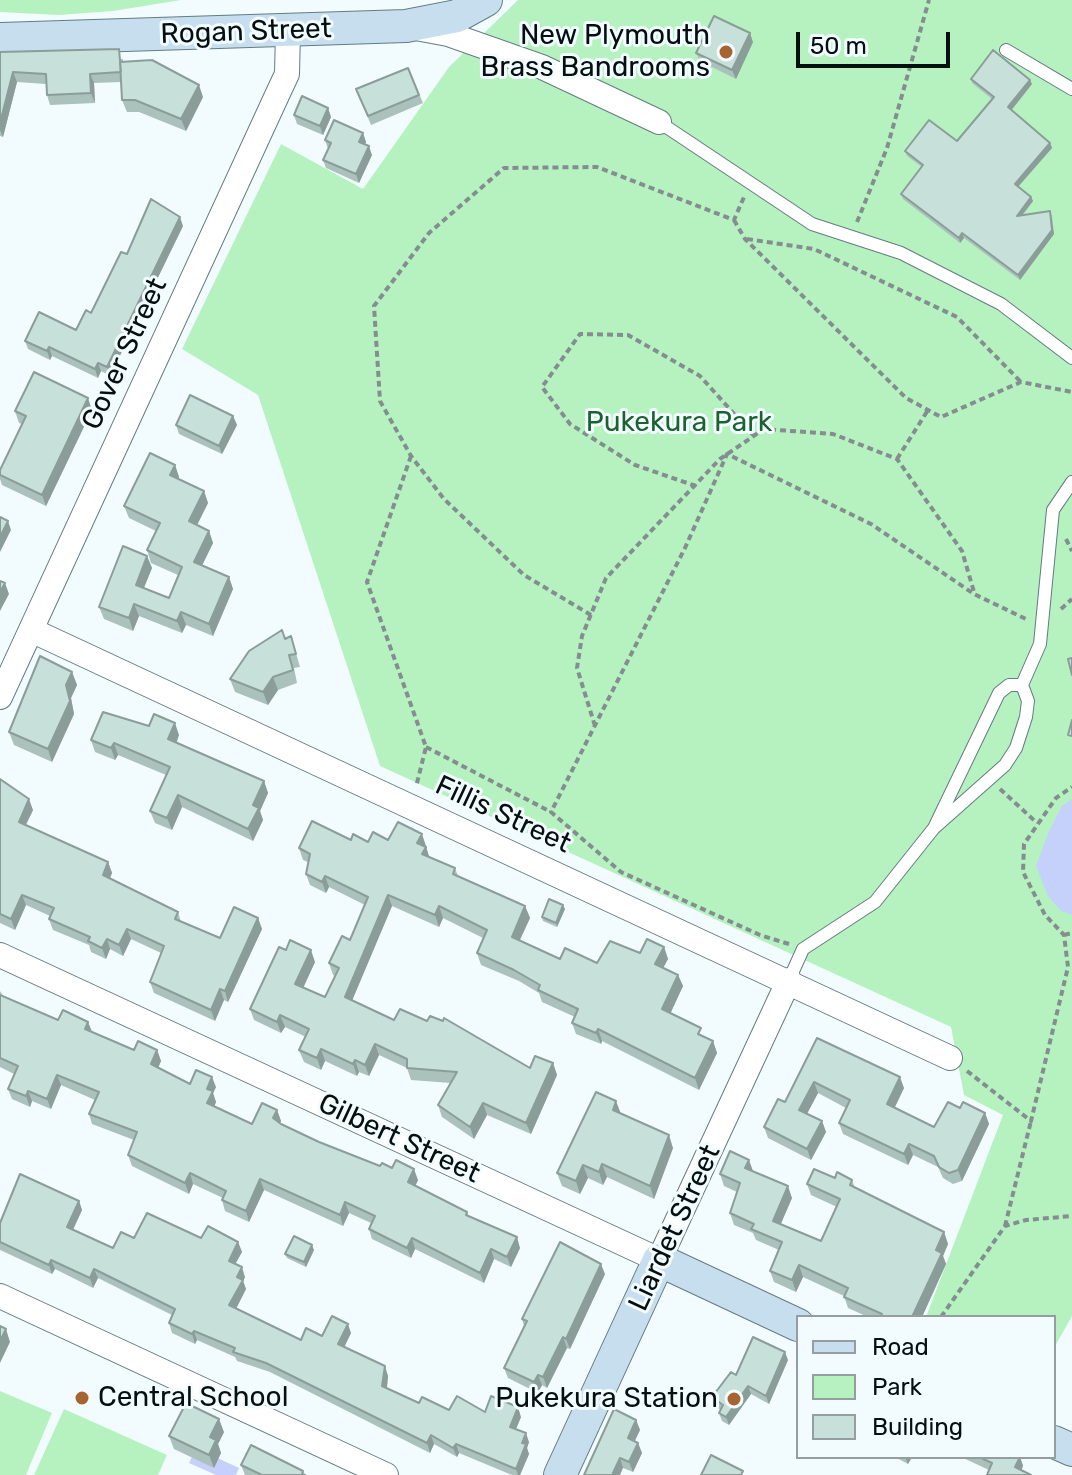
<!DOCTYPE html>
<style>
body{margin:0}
#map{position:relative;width:1072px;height:1475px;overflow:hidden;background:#f2fcff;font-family:Rubik,sans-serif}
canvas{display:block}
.legend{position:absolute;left:796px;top:1315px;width:260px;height:144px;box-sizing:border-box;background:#f2fcff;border:2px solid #949d9f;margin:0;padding:10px 14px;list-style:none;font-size:24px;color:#060f10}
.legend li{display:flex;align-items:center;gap:16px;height:40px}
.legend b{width:40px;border:2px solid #949d9f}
.scale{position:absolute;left:796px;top:32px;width:154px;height:36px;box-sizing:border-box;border:4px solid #060f10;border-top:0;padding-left:10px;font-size:24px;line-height:28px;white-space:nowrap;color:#060f10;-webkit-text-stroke:6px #f2fcff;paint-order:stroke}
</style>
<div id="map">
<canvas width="1072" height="1475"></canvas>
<ul class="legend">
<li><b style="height:10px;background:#c7deee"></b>Road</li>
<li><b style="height:22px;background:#b6f2c0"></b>Park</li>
<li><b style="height:22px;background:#c7e0da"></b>Building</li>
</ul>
<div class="scale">50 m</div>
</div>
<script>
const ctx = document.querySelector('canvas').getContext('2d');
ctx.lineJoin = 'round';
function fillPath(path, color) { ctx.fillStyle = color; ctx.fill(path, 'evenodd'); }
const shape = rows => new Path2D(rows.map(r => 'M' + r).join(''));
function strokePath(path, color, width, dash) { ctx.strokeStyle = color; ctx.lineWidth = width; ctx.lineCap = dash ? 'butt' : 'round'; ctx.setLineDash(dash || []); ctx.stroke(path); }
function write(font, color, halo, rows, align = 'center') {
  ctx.font = font + ' Rubik,sans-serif'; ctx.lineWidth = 6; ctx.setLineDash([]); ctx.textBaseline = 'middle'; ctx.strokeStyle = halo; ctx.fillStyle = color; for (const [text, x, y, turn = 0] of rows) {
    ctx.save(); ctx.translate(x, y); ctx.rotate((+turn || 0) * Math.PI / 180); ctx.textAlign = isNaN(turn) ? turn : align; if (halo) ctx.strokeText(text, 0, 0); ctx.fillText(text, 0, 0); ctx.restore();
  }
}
fillPath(shape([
 [0,0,181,0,113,11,59,15,0,12],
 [518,0,1072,0,1072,1316,1054,1348,1054,1317,926,1317,1003,1115,964,1095,951,1027,380,766,258,395,182,349,281,144,363,189,449,67],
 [0,1391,52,1413,26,1475,0,1475],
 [64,1409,167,1455,158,1475,34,1475]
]), '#b6f2c0');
fillPath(shape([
 [1072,799,1072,915,1061,911,1048,896,1036,866,1049,831,1062,806],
 [196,1448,239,1468,236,1475,216,1475,189,1463]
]), '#c5d1fb');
const lane = shape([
 [1006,50,1072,89],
 [659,122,812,224,901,253,1001,304,1072,358],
 [1022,685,1040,644,1053,510,1072,482],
 [789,980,803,949,875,902,934,828,1005,765,1016,748,1026,717,1028,701,1022,685,1009,685,999,693,934,828]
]);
const street = shape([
 [416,28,448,34,542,67,659,122],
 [31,630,950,1058],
 [0,697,279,91,287,74,288,31],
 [0,955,659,1260,789,980],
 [0,1296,386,1475]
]);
const secondary = shape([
 [0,39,406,26,457,16,486,0],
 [1054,1442,1072,1450],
 [560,1475,659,1260,798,1325]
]);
strokePath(lane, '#647c81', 14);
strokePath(street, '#647c81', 26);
strokePath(secondary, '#647c81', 34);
strokePath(shape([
 [734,220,745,239,906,398,941,417,1021,382,1072,392],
 [857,222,887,148,929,0],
 [747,239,814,249,957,317,1021,382],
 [411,456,367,582,426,747,416,787],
 [897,459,928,410],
 [696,486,635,465,570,424,542,387,580,334,628,335,700,376,754,436],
 [1066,539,1072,551],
 [1061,609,1072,599],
 [591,615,524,575,444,499,411,456,380,401,374,306,429,233,504,168,597,167,734,220,744,197],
 [595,726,577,668,582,636,606,578,720,459,764,429,833,434,897,459,962,551,974,592],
 [426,747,551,812],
 [1000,789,1037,823],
 [1064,935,1072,933],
 [789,944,760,935,621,872,551,812,685,548,727,454,871,524,974,594,1028,620],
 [967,1071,1031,1121,1068,967,1064,935,1045,915,1023,872,1024,844,1056,798,1072,787],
 [1005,1226,1031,1121],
 [941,1317,1005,1226,1026,1220,1072,1216]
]), '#848e90', 4, [6, 4]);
strokePath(lane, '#fff', 12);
strokePath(street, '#fff', 24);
strokePath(secondary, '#c7deee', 32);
fillPath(shape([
 [753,42,736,79,700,61,696,53],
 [0,52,123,59,123,62,203,97,186,131,139,112,127,112,122,100,121,82,94,83,95,103,50,105,47,95,46,84,17,82,3,137,0,136],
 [408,68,423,103,371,125,356,89],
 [971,79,1032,84,1011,110,1050,143,1052,148,1018,187,1031,197,1033,201,1023,215,1052,215,1054,234,1020,280,964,238,960,243,903,199,901,194,922,167,907,156,905,151,957,141,992,99,972,83],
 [328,108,331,117,323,135,297,124,294,115],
 [363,133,366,142,365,145,372,155,359,183,326,168,323,160,328,149,325,140],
 [183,226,110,376,101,371,98,378,52,356,50,360,28,349,25,341,76,330,91,313,127,254],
 [92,410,46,506,2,485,0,479,0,470,22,424,19,423,15,411],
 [233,416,237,425,222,454,179,434,176,425],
 [175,465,179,477,179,479,204,491,208,503,197,525,209,531,213,543,202,565,229,577,233,589,213,636,186,625,182,633,139,616,133,631,104,619,99,607,147,556,152,568,144,588,169,598,178,575,151,563,147,550,156,531,129,518,124,506],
 [291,636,300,667,294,668,297,683,278,690,268,705,235,692,230,679,285,639],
 [72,672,77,685,71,698,74,714,52,762,14,745,9,732],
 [179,735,177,742,264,781,268,793,260,811,263,820,253,841,182,807,172,830,155,823,150,811,166,775,118,755,115,760,95,752,91,740],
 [0,779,33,810,26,825,108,862,112,873,110,879,178,912,181,922,220,938,258,918,262,929,228,1002,224,1000,215,1021,154,993,150,982,161,953,131,939,123,956,110,949,106,959,91,952,89,945,53,930,49,919,50,916,26,905,15,930,0,923],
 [351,840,368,842,388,840,426,846,429,857,455,868,458,876,525,906,530,918,520,940,560,959,597,963,664,947,668,959,663,968,678,975,683,986,670,1013,704,1037,713,1041,717,1053,699,1090,602,1041,601,1044,576,1034,572,1023,575,1017,542,1002,539,993,519,981,481,965,477,953,483,938,443,918,439,927,392,906,352,1000,394,1020,530,1068,553,1063,557,1075,531,1134,487,1115,474,1139,442,1117,438,1105,451,1083,411,1080,407,1068,379,1055,369,1076,359,1072,357,1076,325,1061,321,1070,304,1062,299,1050,306,1037,285,1027,281,1033,254,1020,250,1009,315,962,303,987,325,997,335,976,333,975,329,963,350,940,365,905,329,887,326,893,310,885,306,874,308,862,303,860,299,848],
 [565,909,557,927,543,921,542,917],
 [0,991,3,996,58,1020,88,1022,92,1032,134,1050,157,1050,161,1061,158,1068,190,1084,216,1087,213,1093,216,1102,214,1107,252,1124,277,1110,281,1121,280,1123,319,1142,418,1180,415,1186,467,1212,469,1216,520,1248,511,1267,494,1259,484,1283,415,1249,411,1258,372,1239,369,1229,371,1223,349,1213,343,1226,264,1190,249,1222,225,1211,222,1200,223,1198,193,1184,189,1194,132,1166,128,1155,134,1140,92,1124,89,1114,95,1100,61,1085,51,1109,32,1101,30,1107,12,1099,8,1089,14,1074,0,1067],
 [817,1038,904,1088,895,1107,934,1127,960,1108,985,1113,989,1124,962,1181,953,1184,943,1178,938,1167,913,1155,908,1165,843,1134,839,1123,846,1108,818,1093,807,1114,822,1121,826,1132,811,1160,768,1138,764,1127,785,1102],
 [621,1114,673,1148,654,1199,607,1177,603,1185,588,1178,580,1194,562,1186,557,1173],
 [753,1171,792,1198,781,1224,821,1241,837,1207,811,1195,807,1184,835,1178,852,1180,855,1188,944,1232,948,1244,943,1256,946,1264,922,1317,868,1317,848,1308,844,1296,803,1277,796,1292,774,1282,770,1271,779,1250,756,1240,753,1233,734,1225,730,1213,737,1192,724,1186,720,1174],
 [79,1201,82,1210,73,1230,113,1248,134,1238,201,1238,238,1242,242,1252,235,1264,245,1277,243,1281,246,1289,236,1308,301,1340,351,1333,344,1347,388,1376,387,1388,419,1403,449,1410,521,1417,516,1429,529,1442,527,1448,529,1454,520,1475,512,1475,459,1453,457,1457,434,1444,430,1453,270,1372,237,1361,235,1357,197,1340,195,1344,172,1333,169,1323,172,1315,98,1278,93,1288,55,1269,52,1274,0,1250,0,1223],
 [314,1250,306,1267,287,1258,285,1254],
 [605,1274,570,1349,567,1348,547,1388,542,1385,538,1393,508,1378,504,1368,524,1326,522,1319],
 [788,1360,769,1404,751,1394,729,1425,722,1421,719,1413,721,1410,715,1406,712,1397,736,1375],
 [636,1420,640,1430,635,1441,638,1443,642,1453,633,1472,623,1468,584,1475],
 [224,1432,218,1444,221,1453,214,1468,174,1449,169,1436],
 [895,1457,912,1457,908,1464],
 [961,1457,1020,1457,1023,1466,1021,1470,989,1470],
 [241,1465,303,1471,305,1475,245,1475]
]), '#abc1bb');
fillPath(shape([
 [750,33,753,42,736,79,732,70],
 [13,72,17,82,3,137,0,130,0,123],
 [90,74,94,83,95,103,91,93],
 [1030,80,1032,84,1010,112,1008,107],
 [199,85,203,97,186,131,181,119],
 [328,108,331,117,323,135,320,126],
 [363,133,366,142,362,151,359,142],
 [1050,143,1052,148,1016,189,1015,184],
 [369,146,372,155,359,183,356,174],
 [1031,197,1033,201,1018,220,1017,216],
 [1050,211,1054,234,1020,280,1018,275],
 [180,217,183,226,110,376,107,367],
 [962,233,964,238,960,243,959,238],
 [49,347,52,356,50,360,47,351],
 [98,363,101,371,98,378,95,369],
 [88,398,92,410,46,506,42,495],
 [233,416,237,425,222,454,219,446],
 [175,465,179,477,175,487,170,475],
 [204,491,208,503,193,533,189,521],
 [8,521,11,530,0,552,0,537],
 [209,531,213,543,198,574,194,562],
 [147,556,152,568,140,597,136,585],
 [229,577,233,589,213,636,209,624],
 [5,583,9,594,0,611,0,592],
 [134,604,139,616,133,631,129,618],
 [181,612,186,625,182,633,177,621],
 [72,672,77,685,71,698,74,714,52,762,48,749,66,685],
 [273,677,278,690,268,705,263,692],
 [175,723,179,735,173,751,168,739],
 [114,743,118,755,115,760,111,748],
 [264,781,268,793,260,811,263,820,253,841,248,829,253,805],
 [178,795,182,807,172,830,167,818],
 [29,799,33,810,22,832,19,822],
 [422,834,426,846,421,855,417,843],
 [426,847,430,859,422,854],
 [108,862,112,873,106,886,103,875],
 [325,876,329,887,326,893,322,882],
 [22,895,26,905,15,930,11,919],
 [388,895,392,906,349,1008,345,997],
 [563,905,565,909,557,927,556,923],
 [439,906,443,918,439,927,435,915],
 [525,906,530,918,516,948,512,937],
 [258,918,262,929,228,1002,225,991],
 [127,929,131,939,123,956,119,945],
 [107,939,110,949,106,959,102,948],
 [664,947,668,959,659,976,655,964],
 [311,950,315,962,300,995,295,984],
 [678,975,683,986,667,1021,662,1009],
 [220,989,224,1000,215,1021,211,1010],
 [280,1015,285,1027,281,1033,277,1022],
 [88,1022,92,1032,85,1029],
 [598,1029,602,1041,601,1044,596,1033],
 [713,1041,717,1053,699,1090,695,1078],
 [375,1044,379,1055,369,1076,365,1065],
 [321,1049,325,1061,321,1070,317,1058],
 [157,1050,161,1061,155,1075,151,1064],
 [355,1060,359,1072,357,1076,353,1064],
 [553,1063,557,1075,531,1134,526,1123],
 [57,1075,61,1085,51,1109,47,1099],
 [212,1077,216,1087,213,1093,216,1102,211,1114,207,1103,207,1089],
 [900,1077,904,1088,891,1115,887,1104],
 [814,1082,818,1093,803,1121,799,1110],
 [28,1091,32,1101,30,1107,26,1096],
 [616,1101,621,1114,613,1110],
 [483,1103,487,1115,474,1139,470,1127],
 [277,1110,281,1121,277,1129,273,1118],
 [985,1113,989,1124,962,1181,958,1170],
 [822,1121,826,1132,811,1160,807,1149],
 [669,1135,673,1148,654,1199,650,1186],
 [909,1144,913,1155,908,1165,904,1154],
 [749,1160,753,1171,745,1168],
 [602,1164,607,1177,603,1185,599,1172],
 [583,1165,588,1178,580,1194,576,1181],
 [414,1169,418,1180,412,1193,408,1182],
 [190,1173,193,1184,189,1194,185,1183],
 [260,1179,264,1190,249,1222,246,1211],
 [788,1186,792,1198,777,1232,773,1221],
 [79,1201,82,1210,70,1236,67,1227],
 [345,1202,349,1213,343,1226,340,1215],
 [944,1232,948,1244,943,1256,946,1264,922,1317,912,1317,936,1250],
 [517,1237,520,1248,511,1267,507,1257],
 [412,1238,415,1249,411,1258,407,1248],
 [238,1242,242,1252,232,1270,229,1261],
 [312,1245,314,1250,306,1267,304,1262],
 [491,1249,494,1259,484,1283,480,1273],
 [51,1260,55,1269,52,1274,49,1265],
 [601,1264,605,1274,570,1349,566,1339],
 [799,1265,803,1277,796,1292,792,1280],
 [242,1267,245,1277,243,1281,246,1289,233,1315,229,1305,237,1277],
 [94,1269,98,1278,93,1288,90,1278],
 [348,1324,351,1333,341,1354,338,1344],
 [6,1329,10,1342,0,1363,0,1341],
 [194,1331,197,1340,195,1344,192,1334],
 [563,1337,567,1348,547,1388,543,1377],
 [785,1352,788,1360,769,1404,766,1396],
 [385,1366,388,1376,386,1396,382,1386],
 [538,1375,542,1385,538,1393,534,1382],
 [748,1386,751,1394,729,1425,726,1417],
 [518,1407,521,1417,513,1436,510,1427],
 [219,1419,224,1432,218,1444,221,1453,214,1468,209,1455,210,1437],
 [636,1420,640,1430,631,1448,628,1438],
 [526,1433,529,1442,527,1448,529,1454,520,1475,518,1475,516,1469,522,1443],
 [431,1435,434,1444,430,1453,427,1443],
 [638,1443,642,1453,633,1472,629,1462],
 [456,1444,459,1453,457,1457,453,1448],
 [905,1457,912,1457,908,1464],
 [1020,1457,1023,1466,1019,1475,1015,1467],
 [620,1458,623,1468,620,1475,612,1475]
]), '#8b9d99');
const building = shape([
 [714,16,750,33,732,70,696,53,714,16],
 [119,49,121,72,90,74,91,93,47,95,46,74,13,72,0,123,0,52,119,49],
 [993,50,1030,80,1008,107,1050,143,1015,184,1031,197,1017,216,1050,211,1052,230,1018,275,962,233,959,238,901,194,923,165,905,151,929,120,957,141,994,97,971,79,993,50],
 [152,60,199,85,181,119,135,100,122,100,120,62,152,60],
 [408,68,419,95,368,116,356,89,408,68],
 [302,96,328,108,320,126,294,115,302,96],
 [334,120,363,133,359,142,369,146,356,174,323,160,331,143,325,140,334,120],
 [151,199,180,217,107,367,98,363,95,369,49,347,47,351,25,341,39,312,76,330,86,310,91,313,121,252,127,254,151,199],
 [34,372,88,398,42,495,0,475,0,470,26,416,15,411,34,372],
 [190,395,233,416,219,446,176,425,190,395],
 [150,453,175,465,170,475,204,491,189,521,209,531,194,562,229,577,209,624,181,612,177,621,134,604,129,618,99,607,123,546,147,556,136,585,169,598,182,567,147,550,160,523,124,506,150,453],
 [0,517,8,521,0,537,0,517],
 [0,581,5,583,0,592,0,581],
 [282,630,285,639,291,636,296,654,289,655,293,670,273,677,263,692,230,679,249,651,282,630],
 [40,656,72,672,66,685,70,701,48,749,9,732,40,656],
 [1072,658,1072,675,1068,659,1072,658],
 [103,712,149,726,154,714,175,723,168,739,264,781,253,805,259,808,248,829,178,795,167,818,150,811,170,767,114,743,111,748,91,740,103,712],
 [1072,720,1072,736,1068,735,1072,720],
 [0,779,29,799,19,822,108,862,103,875,178,912,175,919,220,938,234,907,258,918,225,991,220,989,211,1010,150,982,164,946,127,929,119,945,107,939,102,948,88,941,90,937,49,919,54,908,22,895,11,919,0,914,0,779],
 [312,821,351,840,353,834,368,842,373,832,388,840,398,822,422,834,417,843,426,847,422,854,455,868,453,874,525,906,512,937,560,959,565,948,597,963,610,941,640,953,647,939,664,947,655,964,678,975,662,1009,701,1028,698,1034,713,1041,695,1078,598,1029,596,1033,572,1023,578,1009,538,990,540,985,514,970,477,953,487,930,439,906,435,915,388,895,345,997,394,1020,400,1009,427,1021,430,1016,443,1021,444,1018,530,1068,535,1056,553,1063,526,1123,483,1103,470,1127,438,1105,457,1072,407,1068,407,1059,375,1044,365,1065,355,1060,353,1064,321,1049,317,1058,299,1050,309,1029,280,1015,277,1022,250,1009,279,947,286,950,290,940,311,950,295,984,325,997,339,968,329,963,342,936,350,940,368,897,325,876,322,882,306,874,310,854,299,848,312,821],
 [549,899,563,905,556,923,542,917,549,899],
 [0,995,58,1020,63,1010,88,1022,85,1029,134,1050,138,1041,157,1050,151,1064,190,1084,196,1070,212,1077,207,1089,213,1091,207,1103,252,1124,262,1103,277,1110,273,1118,281,1124,319,1142,380,1166,382,1163,392,1168,396,1160,414,1169,408,1182,467,1212,466,1215,517,1237,507,1257,491,1249,480,1273,412,1238,407,1248,369,1229,375,1216,345,1202,340,1215,260,1179,246,1211,222,1200,226,1191,190,1173,185,1183,128,1155,137,1132,89,1114,99,1092,57,1075,47,1099,28,1091,26,1096,8,1089,18,1066,0,1058,0,995],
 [817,1038,900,1077,887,1104,934,1127,948,1102,960,1108,963,1102,985,1113,958,1170,949,1173,939,1167,934,1156,909,1144,904,1154,839,1123,850,1100,814,1082,799,1110,822,1121,807,1149,764,1127,778,1099,785,1102,817,1038],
 [596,1092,616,1101,613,1110,669,1135,650,1186,602,1164,599,1172,583,1165,576,1181,557,1173,596,1092],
 [730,1151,749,1160,745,1168,788,1186,773,1221,821,1241,840,1199,807,1184,814,1169,835,1178,837,1172,852,1180,850,1185,944,1232,936,1250,942,1253,912,1317,880,1317,882,1314,844,1297,848,1288,799,1265,792,1280,770,1271,782,1242,751,1229,754,1224,730,1213,740,1183,720,1174,730,1151],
 [20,1174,79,1201,67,1227,113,1248,121,1232,134,1238,147,1213,201,1238,208,1226,238,1242,229,1261,242,1267,237,1277,243,1280,229,1305,301,1340,306,1328,322,1336,332,1316,348,1324,338,1344,385,1366,382,1386,419,1403,422,1397,449,1410,457,1396,485,1412,491,1396,518,1407,510,1427,526,1433,522,1443,526,1444,516,1469,456,1444,453,1448,431,1435,427,1443,266,1363,233,1352,235,1348,194,1331,192,1334,169,1323,175,1309,94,1269,90,1278,51,1260,49,1265,0,1242,0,1223,20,1174],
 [294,1236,312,1245,304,1262,285,1254,294,1236],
 [560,1242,601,1264,566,1339,563,1337,543,1377,538,1375,534,1382,504,1368,527,1321,522,1319,560,1242],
 [0,1326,6,1329,0,1341,0,1326],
 [753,1337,785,1352,766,1396,748,1386,726,1417,719,1413,723,1405,712,1397,731,1372,736,1375,753,1337],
 [186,1403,219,1419,210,1437,216,1440,209,1455,169,1436,186,1403],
 [614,1409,636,1420,628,1438,638,1443,629,1462,620,1458,612,1475,584,1475,614,1409],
 [251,1445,303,1471,302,1474,305,1475,262,1475,241,1465,251,1445],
 [711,1455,743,1471,741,1475,701,1475,711,1455],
 [979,1457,1020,1457,1015,1467,1031,1475,987,1475,992,1463,979,1457]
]);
fillPath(building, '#c7e0da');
strokePath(building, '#8b9d99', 2);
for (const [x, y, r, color] of [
 [726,52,8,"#a66530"],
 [82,1398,8,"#a66530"],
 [734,1399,8,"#a66530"]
]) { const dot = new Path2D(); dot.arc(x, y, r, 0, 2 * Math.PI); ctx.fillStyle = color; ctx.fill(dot); strokePath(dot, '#f2fcff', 3); }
write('28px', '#060f10', '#f2fcff', [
 ["Rogan Street",246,32,-2],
 ["Gover Street",125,354,-65],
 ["Fillis Street",503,815,25],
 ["Gilbert Street",399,1139,25],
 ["Liardet Street",675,1228,-65]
]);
write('28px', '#060f10', '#f2fcff', [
 ["New Plymouth",710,36],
 ["Brass Bandrooms",710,68],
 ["Central School",98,1398,"left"],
 ["Pukekura Station",718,1399]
], 'right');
write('28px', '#1d6131', '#f2fcff', [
 ["Pukekura Park",679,423]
]);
</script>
